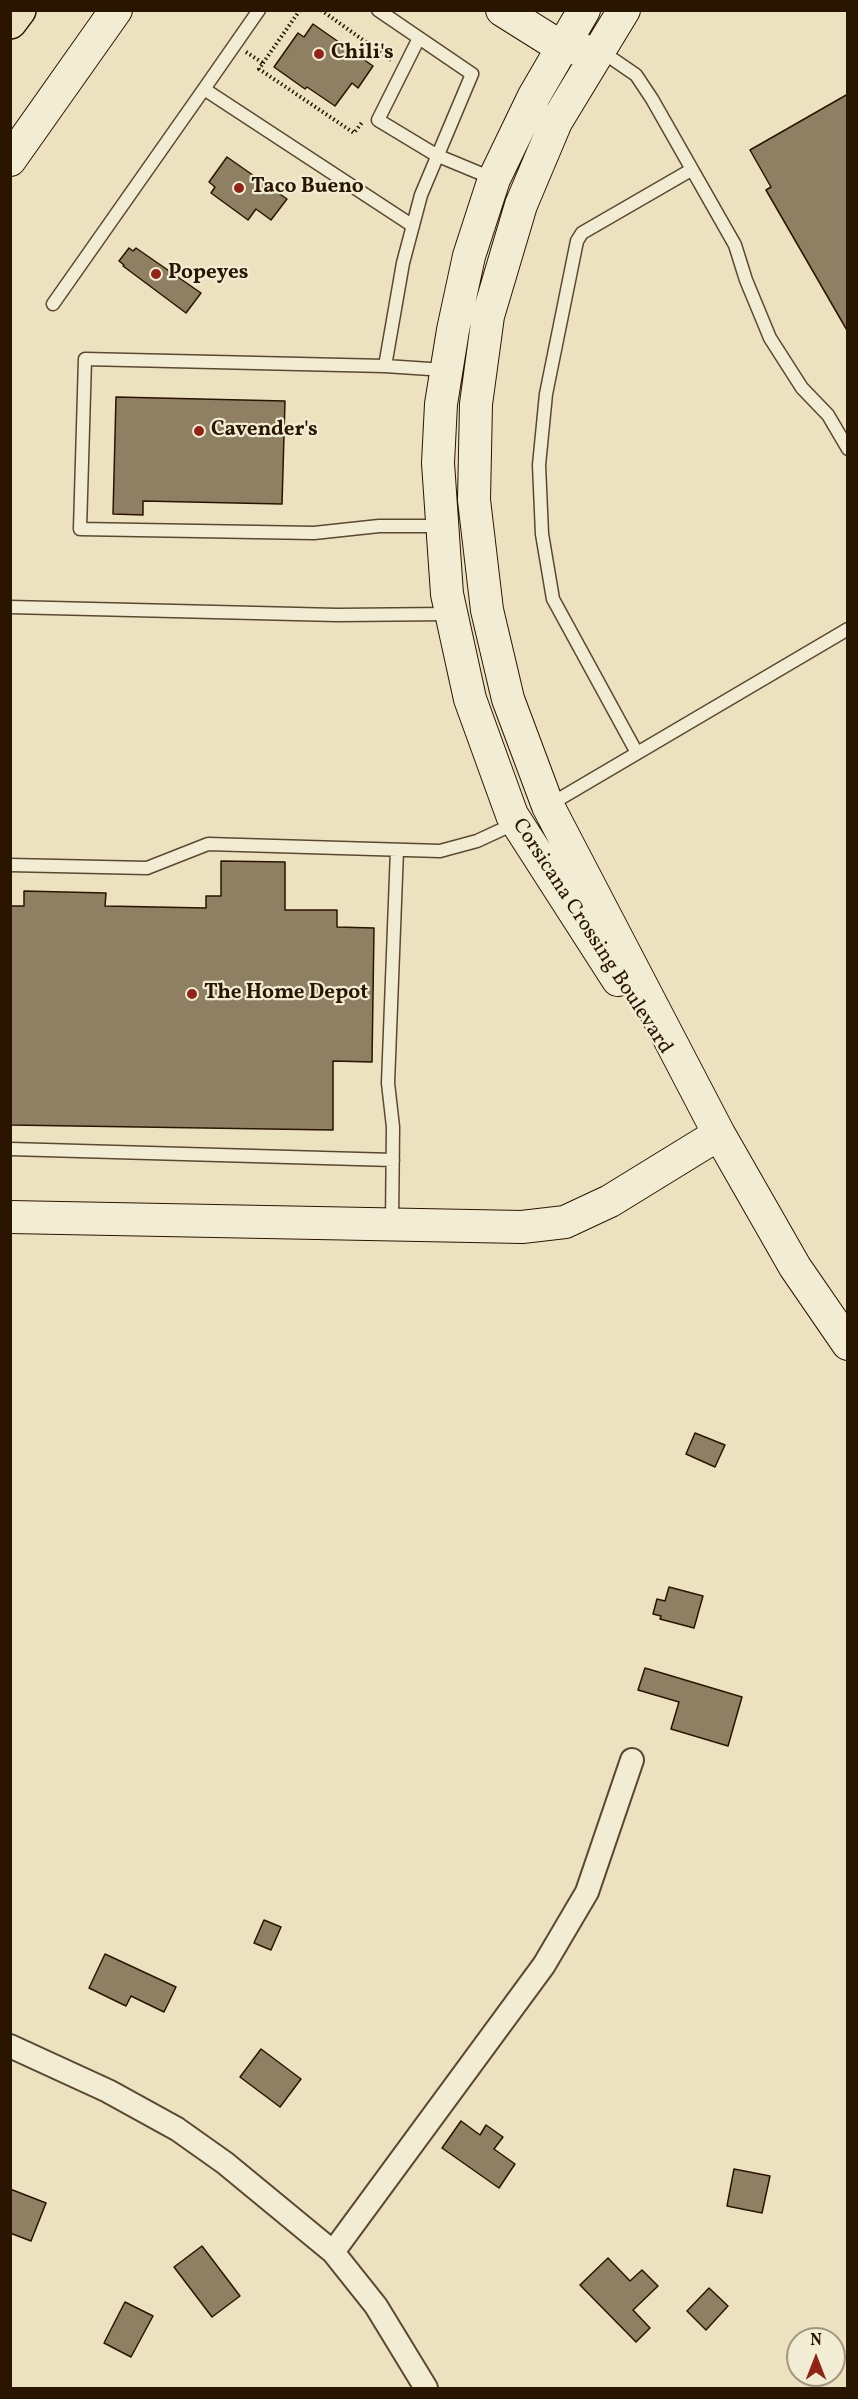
<!DOCTYPE html>
<style>
body{margin:0}
#map{position:relative;width:858px;height:2399px;overflow:hidden;background:#ede2bf;font-family:Vollkorn,serif}
canvas{display:block}
.frame{position:absolute;inset:0;border:12px solid #2a1500;pointer-events:none}
.north{position:absolute;left:786px;top:2327px;width:60px;height:60px;box-sizing:border-box;background:#f3ecd5;border:2px solid #a39680;border-radius:50%;rotate:0deg;font-size:16px;font-weight:700;line-height:24px;text-align:center;color:#2a1500}
.north::after{content:'';display:block;margin:auto;width:21px;height:27px;background:#8f2418;clip-path:polygon(50% 0,100% 100%,50% 72%,0 100%)}
</style>
<div id="map">
<canvas width="858" height="2399"></canvas>
<div class="frame"></div>
<div class="north">N</div>
</div>
<script>
const ctx = document.querySelector('canvas').getContext('2d');
ctx.lineJoin = 'round';
function fillPath(path, color) { ctx.fillStyle = color; ctx.fill(path, 'evenodd'); }
const shape = rows => new Path2D(rows.map(r => 'M' + r).join(''));
function strokePath(path, color, width, dash) { ctx.strokeStyle = color; ctx.lineWidth = width; ctx.lineCap = dash ? 'butt' : 'round'; ctx.setLineDash(dash || []); ctx.stroke(path); }
function write(font, color, halo, rows, align = 'center') {
  ctx.font = font + ' Vollkorn,serif'; ctx.lineWidth = 4.5; ctx.setLineDash([]); ctx.textBaseline = 'middle'; ctx.strokeStyle = halo; ctx.fillStyle = color; for (const [text, x, y, turn = 0] of rows) {
    ctx.save(); ctx.translate(x, y); ctx.rotate((+turn || 0) * Math.PI / 180); ctx.textAlign = isNaN(turn) ? turn : align; if (halo) ctx.strokeText(text, 0, 0); ctx.fillText(text, 0, 0); ctx.restore();
  }
}
const building = shape([
 [313,24,373,66,358,88,352,83,335,106,307,87,305,89,274,67,298,33,304,37,313,24],
 [848,94,848,332,766,190,771,187,750,150,848,94],
 [227,157,287,199,271,220,256,209,248,220,211,193,215,187,209,182,227,157],
 [129,248,133,251,136,248,201,293,186,313,123,266,124,265,119,261,129,248],
 [116,397,285,401,282,504,143,501,143,515,113,514,116,397],
 [221,861,285,862,285,910,337,910,337,927,374,928,372,1062,333,1061,333,1130,10,1125,10,906,24,906,24,891,106,893,105,906,206,908,206,896,221,896,221,861],
 [695,1433,725,1445,715,1467,686,1454,695,1433],
 [669,1587,703,1596,694,1628,660,1619,661,1616,653,1614,657,1599,665,1601,669,1587],
 [645,1668,742,1697,728,1746,671,1729,679,1702,638,1690,645,1668],
 [264,1920,281,1927,271,1950,254,1943,264,1920],
 [105,1954,176,1987,164,2012,131,1996,126,2006,89,1988,105,1954],
 [261,2049,301,2079,280,2107,240,2077,261,2049],
 [461,2121,480,2135,486,2125,503,2137,494,2149,515,2164,499,2188,442,2148,461,2121],
 [734,2169,770,2176,762,2213,727,2206,734,2169],
 [10,2189,46,2203,31,2241,10,2233,10,2189],
 [202,2246,240,2296,212,2317,174,2267,202,2246],
 [608,2258,630,2281,642,2270,658,2286,633,2310,650,2328,636,2342,580,2285,608,2258],
 [709,2288,728,2306,706,2330,687,2311,709,2288],
 [125,2302,153,2316,131,2357,104,2343,125,2302]
]);
fillPath(building, '#8f8063');
strokePath(building, '#2a1500', 1.5);
const lane = shape([
 [378,10,472,74,421,195,403,263,385,366],
 [419,38,378,120,436,155,494,179],
 [601,51,636,75,652,99,735,245,746,280,770,338,802,388,828,415,848,449],
 [204,89,259,10],
 [53,304,204,89,413,226],
 [441,526,379,526,314,533,80,529,85,359,385,366,445,370],
 [10,607,337,615,450,614],
 [637,753,553,599,542,534,539,465,546,394,577,241,582,233,691,170],
 [549,805,848,629],
 [10,865,147,868,208,844,440,851,477,841,516,823],
 [10,1149,393,1160],
 [392,1223,393,1127,388,1083,397,850]
]);
const street = shape([
 [10,2046,108,2091,177,2129,225,2163,333,2252,376,2306,426,2388],
 [333,2252,544,1965,587,1892,632,1760]
]);
const secondary = shape([
 [502,10,561,47,581,49],
 [584,10,534,96,494,179,469,256,453,330,441,404,438,463,447,594,470,699,512,815,618,980],
 [624,10,556,122,521,205,488,316,476,404,474,500,487,610,508,699,548,806,719,1134,795,1267,848,1344],
 [10,160,116,10],
 [10,1217,522,1227,565,1222,610,1201,719,1134]
]);
const highway = shape([
 [10,22,19,10]
]);
strokePath(lane, '#5b4830', 15);
strokePath(street, '#5b4830', 26);
strokePath(secondary, '#2a1500', 34);
strokePath(highway, '#2a1500', 36);
strokePath(shape([
 [321,10,391,60],
 [246,52,263,63,259,69,354,133,363,121],
 [263,63,300,10]
]), '#2a1500', 4, [1.5, 3]);
strokePath(lane, '#f3ecd5', 12);
strokePath(street, '#f3ecd5', 22);
strokePath(secondary, '#f3ecd5', 32);
strokePath(highway, '#ede2bf', 33);
for (const [x, y, r, color] of [
 [319,54,6,"#8f2418"],
 [239,188,6,"#8f2418"],
 [156,274,6,"#8f2418"],
 [199,431,6,"#8f2418"],
 [192,994,6,"#8f2418"]
]) { const dot = new Path2D(); dot.arc(x, y, r, 0, 2 * Math.PI); ctx.fillStyle = color; ctx.fill(dot); strokePath(dot, '#f3ecd5', 2); }
write('bold 21px', '#2a1500', '#f3ecd5', [
 ["Chili's",331,54],
 ["Taco Bueno",251,188],
 ["Popeyes",168,274],
 ["Cavender's",211,431],
 ["The Home Depot",204,994]
], 'left');
write('21px', '#2a1500', '#f3ecd5', [
 ["Corsicana Crossing Boulevard",591,937,57]
]);
</script>
